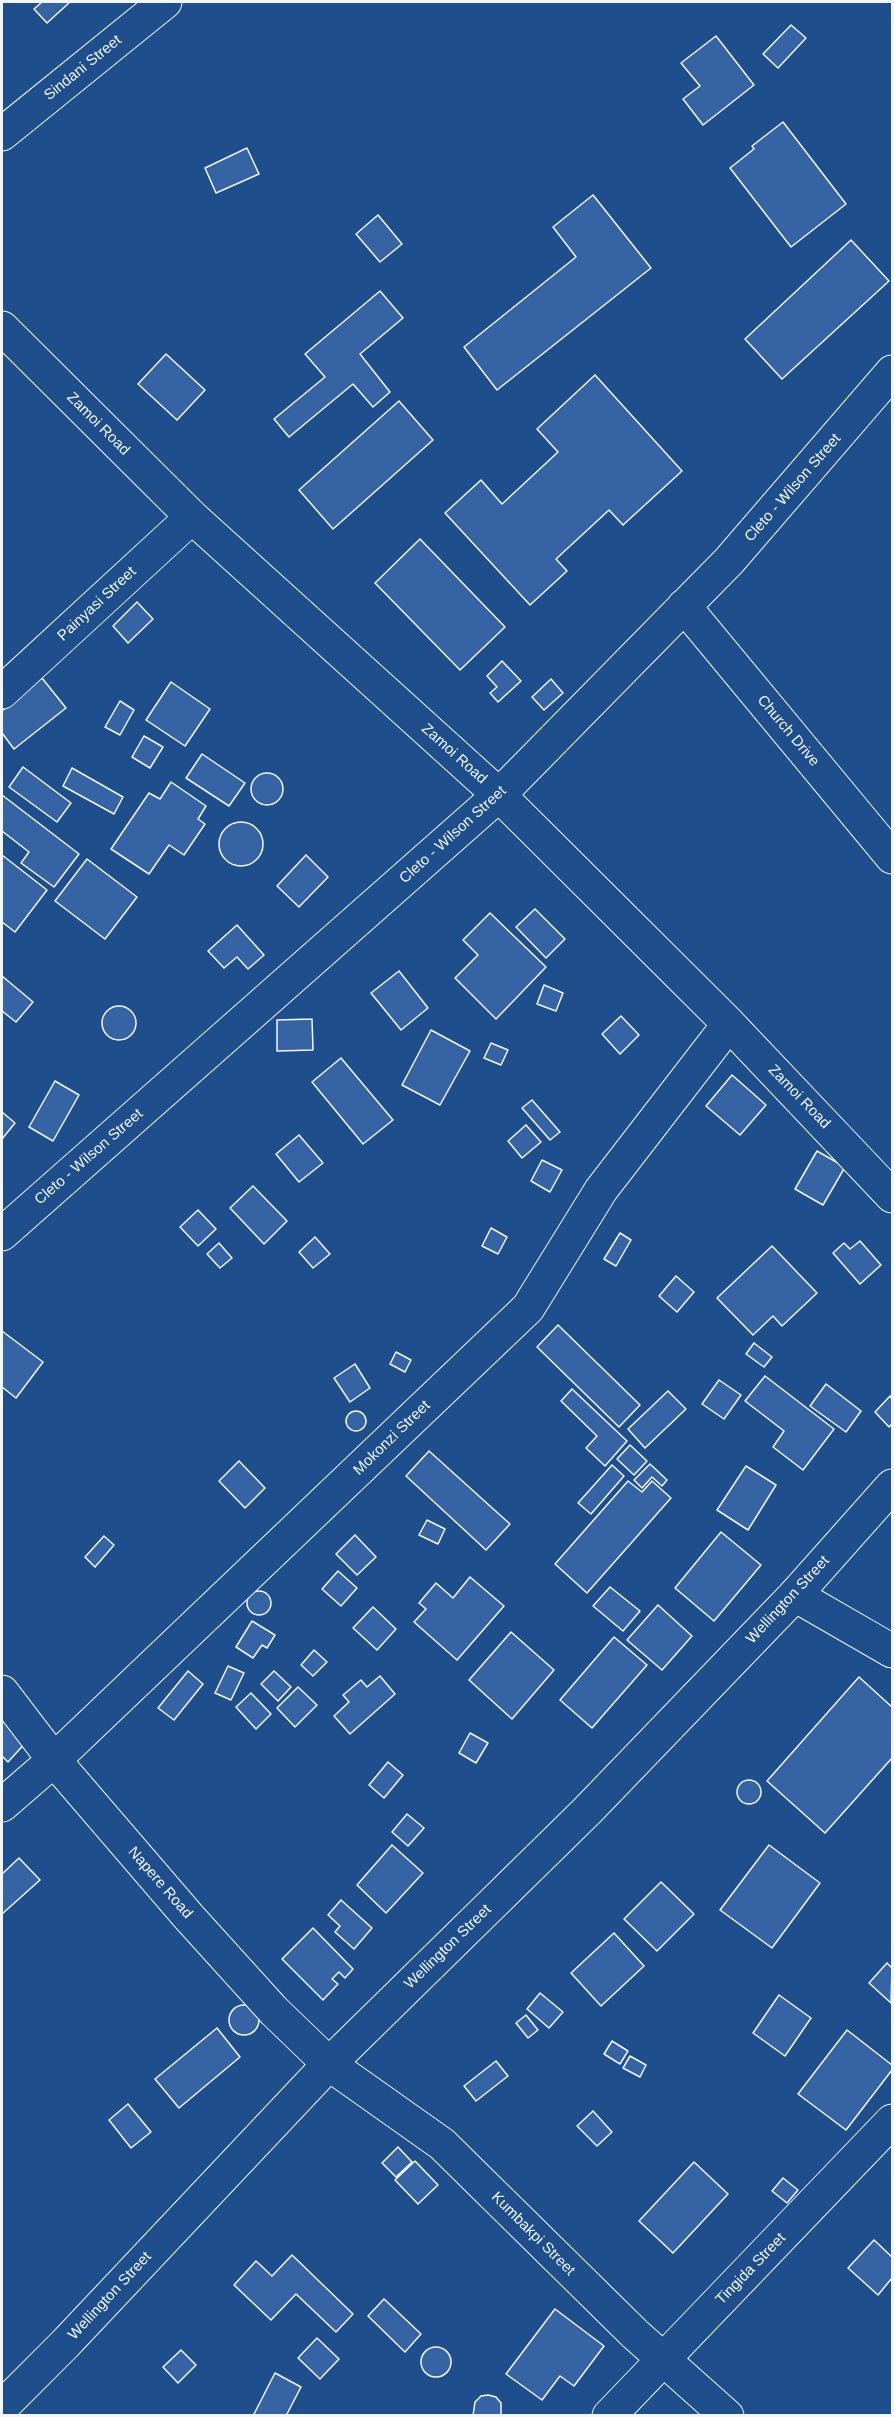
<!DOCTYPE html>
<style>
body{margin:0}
#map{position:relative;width:894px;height:2417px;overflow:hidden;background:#1f4e8c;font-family:Helvetica,sans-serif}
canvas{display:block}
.frame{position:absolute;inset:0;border:3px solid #f2f6ff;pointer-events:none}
</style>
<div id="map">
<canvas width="894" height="2417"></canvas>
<div class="frame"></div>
</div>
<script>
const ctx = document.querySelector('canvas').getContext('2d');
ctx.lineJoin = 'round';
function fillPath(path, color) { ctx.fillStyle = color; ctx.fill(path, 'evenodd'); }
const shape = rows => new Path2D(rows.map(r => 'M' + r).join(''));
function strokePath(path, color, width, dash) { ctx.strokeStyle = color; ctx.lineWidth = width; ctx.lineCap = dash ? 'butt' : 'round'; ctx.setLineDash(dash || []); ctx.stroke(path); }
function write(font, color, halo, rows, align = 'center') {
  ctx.font = font + ' Helvetica,sans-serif'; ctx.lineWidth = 4.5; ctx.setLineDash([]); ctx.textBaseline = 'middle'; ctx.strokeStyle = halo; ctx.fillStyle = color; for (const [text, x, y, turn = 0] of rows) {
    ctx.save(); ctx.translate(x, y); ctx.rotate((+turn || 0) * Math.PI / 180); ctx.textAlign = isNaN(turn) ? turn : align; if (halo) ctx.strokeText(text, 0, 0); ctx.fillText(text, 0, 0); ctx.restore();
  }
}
const building = shape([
 [42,2,70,2,47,23,34,9,42,2],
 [791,25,806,38,778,68,763,54,791,25],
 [716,36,754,85,703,125,683,99,700,86,681,63,716,36],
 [783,122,846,204,791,247,730,168,754,149,752,146,783,122],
 [247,148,259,174,216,193,205,168,247,148],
 [593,195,651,268,497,390,464,347,576,257,553,227,593,195],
 [378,215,402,244,380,262,356,234,378,215],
 [851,240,889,281,782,379,745,339,851,240],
 [380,291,403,318,360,354,390,392,373,407,353,384,289,437,274,419,325,377,305,354,380,291],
 [166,354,205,390,177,420,138,384,166,354],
 [595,375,682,471,623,525,609,510,556,559,567,571,530,605,445,513,481,480,502,504,558,452,537,429,595,375],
 [399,401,433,440,333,529,299,490,399,401],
 [420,539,505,627,460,670,375,583,420,539],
 [137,602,153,619,128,643,113,626,137,602],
 [502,661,521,681,498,702,490,693,497,687,487,676,502,661],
 [42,678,66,708,14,749,2,733,2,711,42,678],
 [551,679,563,693,544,710,532,697,551,679],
 [171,682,210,709,185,746,146,720,171,682],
 [120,701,134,710,120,735,105,727,120,701],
 [144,736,163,747,150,768,132,757,144,736],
 [202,754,245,783,229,806,186,778,202,754],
 [23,767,71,803,57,822,9,787,23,767],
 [72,768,123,797,114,814,63,786,72,768],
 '251 789a16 16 0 1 1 32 0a16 16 0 1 1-32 0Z',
 [171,782,206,806,198,819,205,824,184,855,169,845,149,874,111,849,149,793,160,799,171,782],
 [2,795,79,854,54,887,21,863,29,852,2,831,2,795],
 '219 844a22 22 0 1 1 44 0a22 22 0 1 1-44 0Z',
 [2,855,47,890,15,932,2,922,2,855],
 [306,855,328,877,299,907,277,886,306,855],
 [87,859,137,897,105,939,55,901,87,859],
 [535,909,565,939,546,958,516,927,535,909],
 [490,913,546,967,496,1019,455,978,478,955,463,940,490,913],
 [237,925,264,955,248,969,237,957,224,968,208,951,237,925],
 [399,971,428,1008,401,1030,371,993,399,971],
 [2,976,33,1002,16,1022,2,1011,2,976],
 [544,985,563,993,556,1011,537,1004,544,985],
 '102 1023a17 17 0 1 1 34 0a17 17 0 1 1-34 0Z',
 [621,1016,639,1035,620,1054,602,1034,621,1016],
 [312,1019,313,1050,277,1051,277,1020,312,1019],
 [431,1030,470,1051,440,1105,402,1085,431,1030],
 [491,1043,508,1050,501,1065,484,1058,491,1043],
 [341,1058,393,1120,363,1144,312,1082,341,1058],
 [732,1075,766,1105,740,1135,706,1106,732,1075],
 [55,1081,79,1095,53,1141,29,1127,55,1081],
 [532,1100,560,1132,550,1140,522,1108,532,1100],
 [2,1112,15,1123,2,1139,2,1112],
 [526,1125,541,1142,522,1158,508,1141,526,1125],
 [299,1135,323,1163,299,1182,276,1154,299,1135],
 [817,1151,845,1167,823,1205,795,1189,817,1151],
 [542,1160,562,1170,550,1192,531,1181,542,1160],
 [253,1186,287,1221,264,1244,230,1208,253,1186],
 [198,1210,216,1229,198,1246,180,1227,198,1210],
 [491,1228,507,1237,498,1254,482,1246,491,1228],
 [620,1233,631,1240,616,1266,604,1259,620,1233],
 [315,1237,330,1254,313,1268,299,1252,315,1237],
 [860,1241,881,1265,860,1284,833,1253,844,1243,850,1249,860,1241],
 [219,1243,232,1258,220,1268,207,1254,219,1243],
 [772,1246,817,1293,782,1326,773,1316,753,1335,717,1298,772,1246],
 [676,1276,694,1292,677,1312,659,1296,676,1276],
 [558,1325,640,1405,619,1427,537,1347,558,1325],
 [2,1331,43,1362,16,1398,2,1387,2,1331],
 [754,1343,772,1357,764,1367,746,1354,754,1343],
 [396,1352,411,1360,405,1372,390,1364,396,1352],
 [355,1364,370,1388,350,1402,334,1378,355,1364],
 [765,1376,834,1429,803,1470,773,1447,784,1431,745,1401,765,1376],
 [719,1380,741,1395,724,1419,702,1404,719,1380],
 [826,1384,861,1411,846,1432,810,1406,826,1384],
 [572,1389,627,1441,605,1466,586,1448,597,1436,561,1401,572,1389],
 [668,1391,686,1409,645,1448,628,1429,668,1391],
 [890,1396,892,1399,892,1424,889,1427,875,1412,890,1396],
 '346 1421a10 10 0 1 1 20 0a10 10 0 1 1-20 0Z',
 [630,1445,647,1461,634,1475,617,1459,630,1445],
 [429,1451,510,1524,486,1550,406,1476,429,1451],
 [239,1461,265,1488,245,1508,219,1481,239,1461],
 [650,1464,667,1480,662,1486,652,1477,642,1488,634,1480,650,1464],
 [612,1465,624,1476,591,1514,578,1503,612,1465],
 [746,1466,776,1485,748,1530,717,1510,746,1466],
 [628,1481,642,1492,652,1481,671,1498,587,1593,555,1564,628,1481],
 [427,1520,445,1529,438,1544,419,1535,427,1520],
 [721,1532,761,1565,714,1621,675,1588,721,1532],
 [355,1535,376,1557,357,1575,336,1554,355,1535],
 [104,1536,114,1545,95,1567,85,1557,104,1536],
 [338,1571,357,1588,341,1606,322,1589,338,1571],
 [470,1577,504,1606,457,1660,414,1622,426,1609,419,1603,436,1583,453,1598,470,1577],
 [610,1587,640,1611,623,1631,593,1606,610,1587],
 '247 1603a12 12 0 1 1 24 0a12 12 0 1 1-24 0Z',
 [658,1605,692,1636,662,1670,627,1640,658,1605],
 [373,1607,396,1629,377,1650,353,1628,373,1607],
 [252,1621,275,1635,267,1648,262,1645,253,1658,236,1647,252,1621],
 [511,1632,554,1670,512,1719,469,1680,511,1632],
 [614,1637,647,1665,592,1728,560,1700,614,1637],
 [314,1650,327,1662,313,1676,301,1665,314,1650],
 [228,1666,244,1673,231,1700,215,1693,228,1666],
 [188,1671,203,1684,174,1720,158,1708,188,1671],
 [274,1671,291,1687,278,1701,261,1684,274,1671],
 [380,1676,395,1694,350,1734,334,1716,349,1702,343,1695,361,1680,367,1687,380,1676],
 [859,1677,892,1707,892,1758,825,1833,767,1781,859,1677],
 [298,1687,317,1705,295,1727,277,1708,298,1687],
 [251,1693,271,1714,256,1729,236,1707,251,1693],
 [2,1715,28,1740,8,1762,2,1756,2,1715],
 [470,1733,488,1743,476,1763,459,1753,470,1733],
 [388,1762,403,1775,384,1798,369,1785,388,1762],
 '737 1792a12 12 0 1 1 24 0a12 12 0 1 1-24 0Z',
 [407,1814,424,1828,408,1846,392,1832,407,1814],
 [392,1845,423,1873,386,1913,357,1885,392,1845],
 [769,1845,820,1883,772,1948,720,1910,769,1845],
 [19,1858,40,1880,2,1914,2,1874,19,1858],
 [661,1882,694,1914,657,1951,624,1919,661,1882],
 [341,1900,372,1928,354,1949,335,1932,340,1926,328,1915,341,1900],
 [313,1928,353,1969,345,1978,339,1972,332,1979,338,1984,323,2000,282,1959,313,1928],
 [614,1933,644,1966,601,2006,571,1973,614,1933],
 [887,1963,892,1968,891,2003,869,1983,887,1963],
 [540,1993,563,2012,549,2028,527,2009,540,1993],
 [779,1995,811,2018,785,2056,753,2033,779,1995],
 '229 2020a15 15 0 1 1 30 0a15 15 0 1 1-30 0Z',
 [526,2015,538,2030,528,2038,516,2023,526,2015],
 [217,2028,240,2057,179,2108,155,2079,217,2028],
 [847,2030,892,2065,892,2070,846,2130,798,2094,847,2030],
 [612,2041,628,2051,620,2064,604,2054,612,2041],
 [630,2056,646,2065,640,2077,623,2068,630,2056],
 [496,2061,508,2076,476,2101,464,2086,496,2061],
 [128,2104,151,2132,131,2148,109,2120,128,2104],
 [593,2111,612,2132,597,2146,577,2126,593,2111],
 [398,2147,412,2162,396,2177,382,2163,398,2147],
 [415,2161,438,2185,418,2204,395,2180,415,2161],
 [694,2162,728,2194,673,2253,639,2221,694,2162],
 [783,2178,798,2190,787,2203,772,2191,783,2178],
 [874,2240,892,2257,892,2278,878,2295,848,2268,874,2240],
 [292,2255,353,2314,336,2332,296,2294,271,2320,234,2285,256,2261,272,2276,292,2255],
 [384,2299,421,2334,405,2352,368,2316,384,2299],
 [555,2309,604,2346,574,2386,560,2376,542,2400,506,2374,555,2309],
 [317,2338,339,2359,320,2379,298,2358,317,2338],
 '421 2362a15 15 0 1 1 30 0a15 15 0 1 1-30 0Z',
 [181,2350,196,2365,178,2383,163,2367,181,2350],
 [275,2373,301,2387,286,2416,253,2416,275,2373],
 [488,2395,496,2397,501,2403,501,2416,473,2416,475,2402,481,2396,488,2395]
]);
fillPath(building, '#3563a3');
strokePath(building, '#f2f6ff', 1.5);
const minor = shape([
 [2,134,165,2],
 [2,328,192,517,499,795,729,1024,892,1196],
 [684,606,892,857],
 [2,692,192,517],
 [2,1234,499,795,729,561,892,372],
 [795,1595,892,1651],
 [2,1692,54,1760,188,1916,274,2011,329,2064,442,2144,635,2334,727,2416],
 [2,1805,54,1760,528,1308,601,1190,729,1024],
 [609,2416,892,2121]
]);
const major = shape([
 [2,2407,65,2344,329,2064,587,1811,795,1595,892,1486]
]);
strokePath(minor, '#f2f6ff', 35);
strokePath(major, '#f2f6ff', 35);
strokePath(minor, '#1f4e8c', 33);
strokePath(major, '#1f4e8c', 33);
write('15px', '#f2f6ff', '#1f4e8c', [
 ["Sindani Street",83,68,-39],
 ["Zamoi Road",98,424,45],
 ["Cleto - Wilson Street",793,488,-49],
 ["Painyasi Street",97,604,-43],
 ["Church Drive",788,731,50],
 ["Zamoi Road",454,754,42],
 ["Cleto - Wilson Street",453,835,-42],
 ["Zamoi Road",799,1097,46],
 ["Cleto - Wilson Street",89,1157,-41],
 ["Mokonzi Street",392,1438,-44],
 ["Wellington Street",788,1600,-47],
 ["Napere Road",160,1883,49],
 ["Wellington Street",448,1947,-44],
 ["Kumbakpi Street",533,2234,45],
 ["Tingida Street",751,2269,-46],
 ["Wellington Street",110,2296,-47]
]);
</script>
